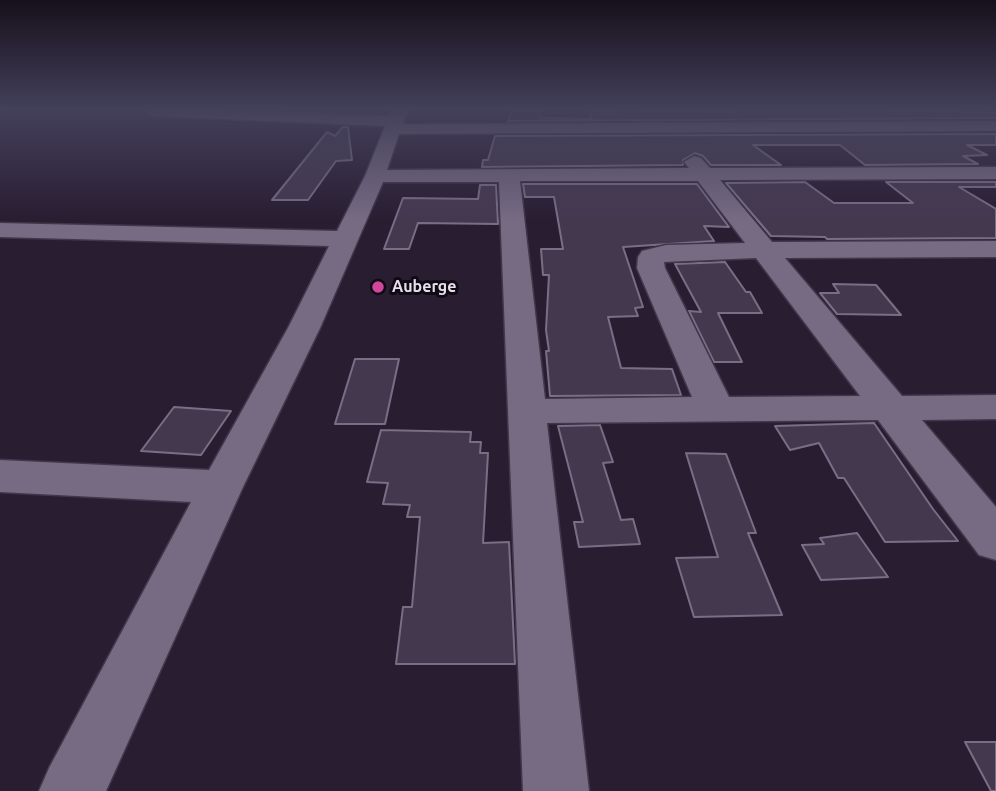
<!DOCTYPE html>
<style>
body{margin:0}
canvas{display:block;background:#291d32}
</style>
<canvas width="996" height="791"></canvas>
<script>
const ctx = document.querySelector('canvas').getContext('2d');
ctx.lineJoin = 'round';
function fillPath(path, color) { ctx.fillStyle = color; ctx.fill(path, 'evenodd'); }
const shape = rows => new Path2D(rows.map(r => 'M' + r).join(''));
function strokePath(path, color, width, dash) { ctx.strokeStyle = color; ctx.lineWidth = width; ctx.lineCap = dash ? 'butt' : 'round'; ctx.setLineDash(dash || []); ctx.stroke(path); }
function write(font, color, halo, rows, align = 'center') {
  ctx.font = font + ' Ubuntu,sans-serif'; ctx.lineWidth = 6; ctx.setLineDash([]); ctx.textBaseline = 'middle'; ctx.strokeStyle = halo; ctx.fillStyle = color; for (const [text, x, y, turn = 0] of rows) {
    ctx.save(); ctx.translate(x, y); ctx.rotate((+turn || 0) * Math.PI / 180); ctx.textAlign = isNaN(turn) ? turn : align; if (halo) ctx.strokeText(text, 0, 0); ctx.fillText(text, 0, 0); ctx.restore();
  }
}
const building = shape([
 [607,109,735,112,733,109,866,109,996,113,996,118,508,121,512,111,540,111,540,118,592,119,590,111,609,111,607,109],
 [343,127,348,127,352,160,336,161,308,200,272,200,327,132,335,136,343,127],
 [996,134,996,145,967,145,987,155,963,156,978,164,865,165,840,145,753,145,781,165,711,165,703,156,695,153,683,160,683,165,482,167,483,160,488,160,495,136,996,134],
 [805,182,834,203,913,203,886,182,996,182,996,187,959,187,996,209,996,238,827,239,825,237,771,236,726,183,805,182],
 [523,184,697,184,729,227,704,226,714,241,623,247,643,307,635,308,638,316,608,317,621,368,672,369,681,395,550,396,546,351,549,351,546,330,549,275,543,275,541,249,563,249,554,197,525,197,523,184],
 [480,185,496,185,498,224,418,223,409,249,384,249,403,198,478,199,480,185],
 [725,262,746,292,750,292,762,313,718,313,742,362,714,362,689,311,701,312,675,264,725,262],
 [833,284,876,285,901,315,837,314,820,293,839,293,833,284],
 [355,359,399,359,385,424,335,424,355,359],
 [174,407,231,411,201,455,141,451,174,407],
 [874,423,933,509,958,541,885,542,844,478,838,478,819,443,790,450,775,426,874,423],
 [600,425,613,462,603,463,621,520,633,519,640,544,579,547,574,522,583,522,558,426,600,425],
 [381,430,471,432,470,442,481,442,480,453,488,453,483,543,509,542,515,664,396,664,403,607,412,607,420,517,407,517,410,505,383,504,388,483,367,482,381,430],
 [686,453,726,454,756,533,748,533,782,615,694,617,676,558,718,557,686,453],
 [857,533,888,577,821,580,802,545,824,544,820,538,857,533],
 [965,742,996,742,996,791,991,791,965,742]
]);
fillPath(building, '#44384f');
strokePath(building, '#7a6d86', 2);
const minor = shape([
 [147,109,389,116,392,109,408,109,403,124,996,121,996,131,399,134,387,170,689,168,684,162,694,156,701,158,710,168,996,167,996,179,720,180,772,242,996,241,996,257,785,258,902,396,996,395,996,419,922,420,996,507,996,560,979,555,878,420,547,423,589,791,523,791,499,182,383,182,321,326,243,487,106,791,39,791,49,768,191,502,0,492,0,460,209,470,289,326,329,246,0,237,0,223,337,231,365,176,385,126,154,116,148,114,147,109],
 [520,181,698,181,745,243,666,245,642,251,638,257,637,268,692,397,545,399,520,181],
 [756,258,860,396,729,397,665,268,664,262,756,258]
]);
strokePath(minor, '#403749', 3);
strokePath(shape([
 [0,111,6,109]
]), '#786e80', 2, [1, 2.5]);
fillPath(minor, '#776a83');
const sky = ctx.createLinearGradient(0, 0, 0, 220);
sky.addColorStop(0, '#17101c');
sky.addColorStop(0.5, '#43405a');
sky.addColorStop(1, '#43405a00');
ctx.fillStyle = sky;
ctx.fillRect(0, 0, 996, 220);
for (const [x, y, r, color] of [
 [378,287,7,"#d1479c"]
]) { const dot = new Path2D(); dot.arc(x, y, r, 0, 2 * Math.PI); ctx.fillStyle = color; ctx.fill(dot); strokePath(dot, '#0f0a13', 2.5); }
write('bold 16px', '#e7dfee', '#0f0a13', [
 ["Auberge",392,287]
], 'left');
</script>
